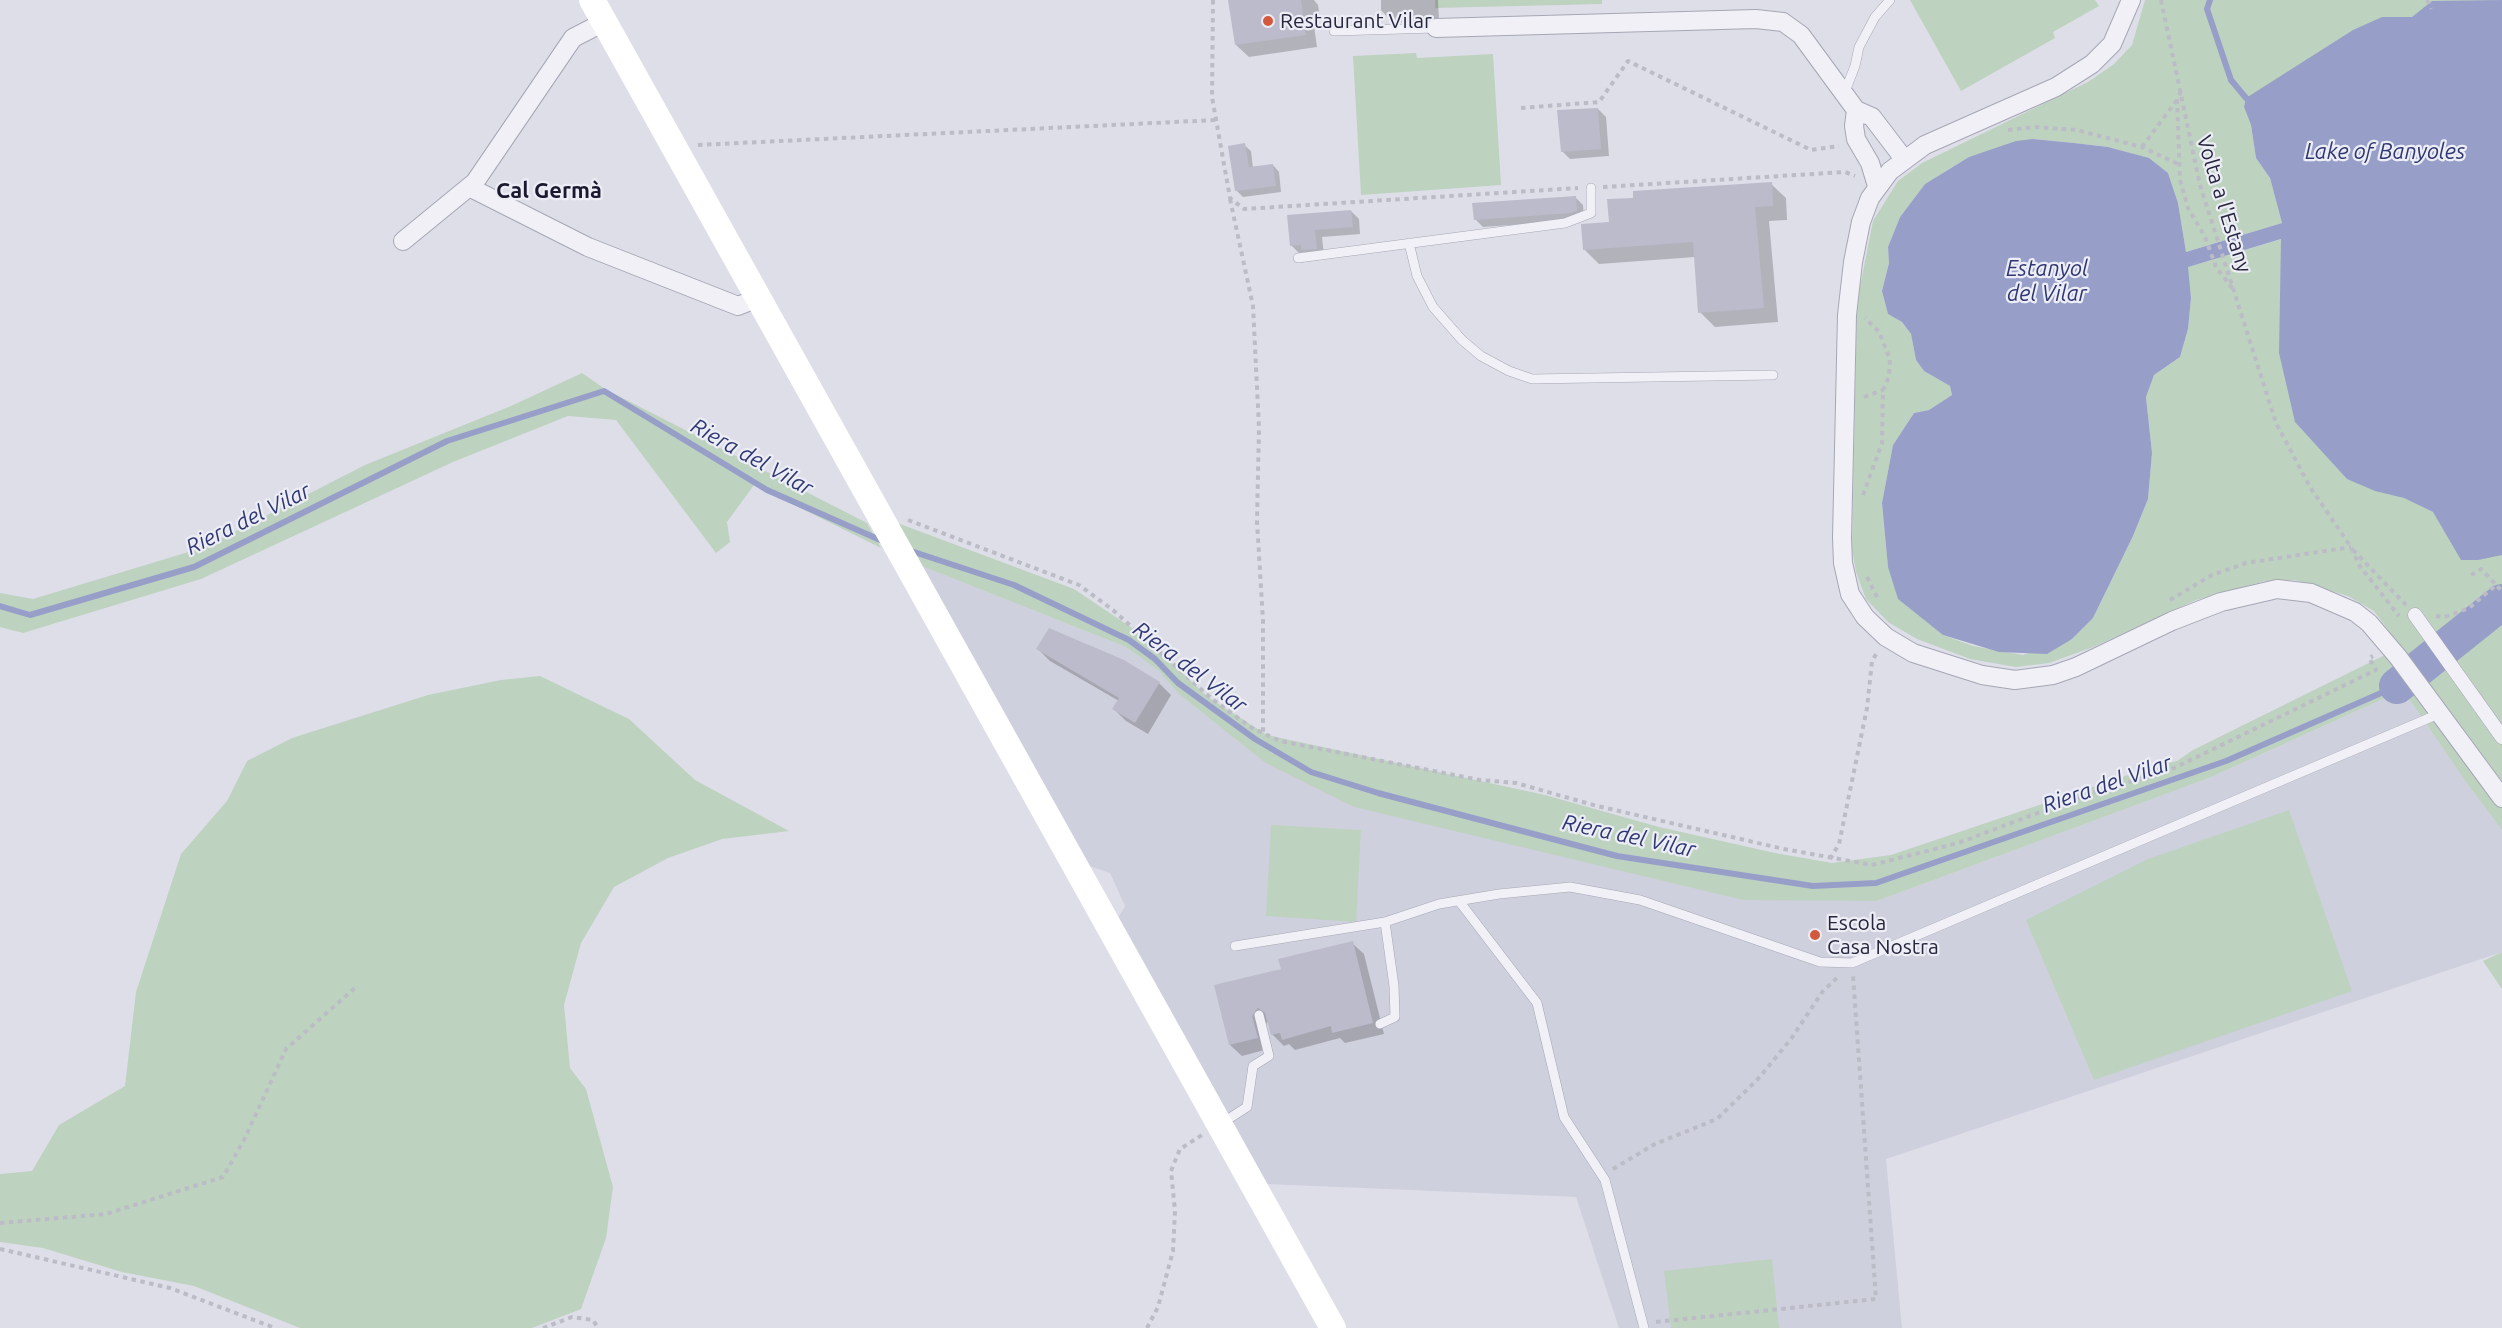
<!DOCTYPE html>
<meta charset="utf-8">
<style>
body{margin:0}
canvas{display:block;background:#dddee8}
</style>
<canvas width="2502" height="1328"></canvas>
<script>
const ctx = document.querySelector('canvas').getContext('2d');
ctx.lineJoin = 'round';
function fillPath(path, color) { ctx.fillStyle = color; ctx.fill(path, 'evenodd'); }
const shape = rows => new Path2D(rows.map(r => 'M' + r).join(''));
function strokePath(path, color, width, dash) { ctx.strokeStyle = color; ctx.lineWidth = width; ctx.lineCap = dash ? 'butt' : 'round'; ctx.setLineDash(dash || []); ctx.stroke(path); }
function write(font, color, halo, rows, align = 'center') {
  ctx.font = font + ' Ubuntu,sans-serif'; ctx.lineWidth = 4.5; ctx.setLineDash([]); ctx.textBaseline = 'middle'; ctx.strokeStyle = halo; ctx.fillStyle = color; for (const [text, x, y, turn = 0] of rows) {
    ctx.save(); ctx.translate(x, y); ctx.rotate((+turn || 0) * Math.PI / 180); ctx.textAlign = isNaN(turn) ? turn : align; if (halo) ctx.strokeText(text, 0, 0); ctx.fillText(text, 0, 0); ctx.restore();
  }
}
fillPath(shape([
 [919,565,1126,647,1159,671,1179,694,1264,762,1877,901,2209,778,2403,690,2468,785,2502,830,2502,952,1886,1159,1902,1328,1619,1328,1576,1197,1267,1184,1118,918,1125,906,1110,873,1089,866]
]), '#cfd0dd');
fillPath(shape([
 [1435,0,1602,0,1602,4,1435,8],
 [1910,0,2095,0,2099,6,2053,32,2055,38,1961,91],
 [2145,0,2495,0,2244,107,2251,125,2256,158,2270,178,2282,223,2186,252,2178,203,2168,173,2148,158,2108,147,2074,143,2033,139,1969,157,1925,184,1900,217,1888,247,1889,263,1882,291,1888,314,1902,322,1911,334,1916,360,1924,371,1950,386,1952,395,1929,410,1914,413,1893,445,1882,503,1888,567,1943,635,1973,646,2023,655,2072,639,2093,618,2133,536,2148,499,2152,453,2146,397,2154,375,2180,357,2188,329,2191,298,2187,267,2282,239,2280,335,2386,470,2405,498,2433,512,2502,504,2502,830,2468,785,2403,690,2209,778,1877,901,1743,900,1354,807,1264,762,1179,694,1159,671,1126,647,919,565,892,521,1074,589,1138,632,1208,697,1267,735,1545,795,1659,827,1775,853,1832,863,1891,855,2155,766,2177,761,2193,750,2401,647,2374,611,2348,596,2295,580,2265,581,2196,600,2093,647,2049,663,2016,667,1970,659,1917,639,1888,622,1866,599,1856,572,1852,549,1857,302,1873,221,1898,181,1922,163,2088,82,2114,64,2132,45],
 [1416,53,1417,58,1493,54,1501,185,1361,195,1353,56],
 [582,373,605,389,867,523,881,548,754,485,727,522,730,542,716,553,616,420,568,416,453,462,201,579,23,633,0,627,0,593,33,599,205,547,365,465,511,406],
 [540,676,629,719,695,780,789,831,722,839,668,858,614,887,581,943,564,1005,570,1068,586,1089,613,1187,606,1238,581,1309,532,1328,300,1328,194,1286,122,1272,43,1248,0,1242,0,1174,32,1171,59,1125,125,1086,136,992,181,854,227,801,247,761,292,738,428,695,501,680],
 [2289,810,2352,991,2094,1080,2026,920,2148,859],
 [1271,825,1361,830,1356,922,1266,916],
 [2502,952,2502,989,2483,961],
 [1772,1259,1779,1328,1671,1328,1664,1271]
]), '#bed2c0');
fillPath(shape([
 [2502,0,2502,555,2478,560,2461,560,2433,512,2404,498,2375,491,2347,479,2295,422,2279,353,2281,239,2188,267,2191,298,2188,329,2180,357,2154,375,2146,397,2152,453,2148,499,2133,536,2093,618,2072,639,2047,654,1999,652,1943,635,1898,599,1888,567,1882,503,1893,445,1914,413,1929,410,1952,395,1950,386,1924,371,1916,360,1911,334,1902,322,1888,314,1882,291,1889,263,1888,247,1900,217,1925,184,1969,157,2016,141,2033,139,2074,143,2108,147,2149,158,2168,173,2178,203,2186,252,2282,223,2270,178,2256,158,2251,125,2244,107,2246,98,2353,30,2382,17,2412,17,2432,1]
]), '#979fc9');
fillPath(shape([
 [1230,0,1314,0,1318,5,1320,18,1313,19,1317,47,1249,57,1236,45],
 [1381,0,1438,0,1439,21,1393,23,1381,10],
 [1598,109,1606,117,1609,156,1570,159,1562,151],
 [1244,145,1251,151,1253,168,1273,165,1279,172,1281,192,1243,197,1236,190],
 [1771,184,1786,198,1787,220,1769,221,1778,322,1715,327,1700,312,1695,257,1599,264,1584,249,1610,224],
 [1575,197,1583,205,1584,219,1579,220,1483,227,1475,219],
 [1351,211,1359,219,1360,234,1322,237,1324,256,1310,258,1305,252,1299,253,1291,245,1289,216],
 [1038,649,1159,683,1171,695,1148,734,1126,721,1114,709,1119,701,1050,661],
 [1352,943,1364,954,1384,1034,1345,1043,1340,1038,1295,1050,1289,1044,1284,1046,1272,1034,1269,1020,1263,1028,1268,1049,1242,1056,1230,1045,1282,970]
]), '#0003');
strokePath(shape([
 [2210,0,2207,9,2231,80,2246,98],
 [908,550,1014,585,1129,640,1155,659,1178,683,1255,739,1311,772,1378,793,1617,856,1813,886,1876,883,2226,761,2397,686],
 [0,606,30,615,194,567,447,441,604,391,767,490,887,543]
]), '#979fc9', 6);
strokePath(shape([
 [2397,686,2502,602]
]), '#979fc9', 36);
fillPath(shape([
 [1228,0,1301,0,1306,35,1235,45],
 [1598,108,1601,149,1561,152,1557,110],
 [1245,143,1249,167,1273,164,1276,186,1235,191,1228,146],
 [1772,182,1773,206,1755,207,1764,308,1698,313,1693,242,1583,250,1581,224,1609,222,1607,199,1633,198,1633,191],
 [1576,196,1577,211,1571,213,1474,220,1472,203],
 [1351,210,1353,227,1315,230,1317,249,1301,250,1301,245,1290,246,1287,215],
 [1049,628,1124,660,1160,682,1135,723,1112,709,1119,698,1036,649],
 [1353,941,1373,1023,1332,1033,1331,1026,1282,1040,1280,1033,1271,1035,1265,1013,1258,1008,1252,1016,1258,1038,1229,1045,1214,985,1281,969,1278,959]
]), '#bbbbcb');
const service = shape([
 [1334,31,1436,28],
 [1844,94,1855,66,1859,47,1875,17,1890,0],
 [1409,243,1417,276,1433,307,1462,340,1481,356,1509,371,1532,379,1773,375],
 [1298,258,1565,223,1591,213,1591,188],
 [1459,901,1537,1003,1564,1117,1605,1180,1644,1328],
 [1235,946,1385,922,1439,904,1499,894,1570,887,1640,900,1820,962,1852,963,2441,713],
 [1380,1024,1395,1017,1394,986,1385,922],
 [1222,1123,1247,1107,1253,1066,1269,1056,1259,1015]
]);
const pedestrian = shape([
 [2415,615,2502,737]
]);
const minor = shape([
 [2131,0,2112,44,2092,64,2056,87,1925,145,1890,171,1870,198,1861,222,1853,262,1847,315,1842,538,1843,563,1850,594,1865,617,1886,637,1913,653,1982,675,2015,680,2053,675,2076,667,2172,621,2221,602,2277,589,2311,593,2355,612,2369,623,2398,657,2502,798],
 [1436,28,1756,19,1783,22,1801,35,1856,110,1872,117,1904,159],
 [1856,110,1854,126,1856,139,1870,163,1877,186],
 [469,187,588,247,738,306,758,298],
 [403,241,475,182,573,38,604,22]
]);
strokePath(service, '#a6a7b5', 10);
strokePath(pedestrian, '#a6a7b5', 15);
strokePath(minor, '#a6a7b5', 20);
strokePath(shape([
 [1213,0,1212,97,1230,198,1244,209,1578,188],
 [2161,0,2200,185,2276,423,2310,487,2351,547,2359,565,2399,616],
 [2427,0,2431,9],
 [2181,91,2177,99,2180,180,2188,208,2205,237,2216,267,2232,288],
 [1521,108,1599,102,1628,61,1811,150,1839,146],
 [2008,130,2035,127,2077,130,2142,147,2178,164],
 [698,145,1216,120],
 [2142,147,2177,100],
 [1603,187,1845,172,1855,176],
 [1230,199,1253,306,1259,428,1257,521,1263,621,1263,733],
 [1864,397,1883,390],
 [1863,495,1882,443,1883,390,1889,377,1890,359,1879,332,1865,318],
 [908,520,1079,585,1113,610,1212,699,1252,728,1280,741,1480,780,1516,783,1597,806,1784,849,1872,865,1958,843,2091,793,2170,770,2376,670,2369,658,2373,656],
 [2353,550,2406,605],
 [2471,575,2481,569,2496,585],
 [1867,577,1877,597],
 [2170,600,2212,575,2246,563,2351,547],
 [2436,616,2445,617,2469,608,2496,585,2502,591],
 [1830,859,1839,844,1867,708,1872,661,1878,651],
 [1613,1169,1655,1144,1717,1119,1758,1079,1791,1039,1823,991,1839,976],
 [0,1223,106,1214,223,1177,244,1140,286,1049,356,987],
 [0,1249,170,1288,275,1328],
 [1656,1322,1876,1299,1853,976],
 [543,1328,572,1317,593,1320,598,1328],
 [1147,1328,1158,1307,1173,1251,1175,1211,1171,1171,1180,1149,1202,1135]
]), '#bbbcc6', 4, [4.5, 4.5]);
strokePath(service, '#f0f0f6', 9);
strokePath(pedestrian, '#f0f0f6', 14);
strokePath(minor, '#f0f0f6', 18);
strokePath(shape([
 [592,0,1333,1328]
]), '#fff', 26);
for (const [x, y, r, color] of [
 [1268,21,6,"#d2593e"],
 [1815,935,6,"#d2593e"]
]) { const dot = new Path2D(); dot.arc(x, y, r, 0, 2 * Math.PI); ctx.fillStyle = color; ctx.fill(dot); strokePath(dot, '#edeef5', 2); }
write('21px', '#26273f', '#edeef5', [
 ["Restaurant Vilar",1280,21],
 ["Escola",1827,923],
 ["Casa Nostra",1827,947]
], 'left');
write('21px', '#26273f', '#edeef5', [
 ["Volta a l'Estany",2224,204,73]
]);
write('italic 22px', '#2f3774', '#edeef5', [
 ["Lake of Banyoles",2385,152],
 ["Estanyol",2047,269],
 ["del Vilar",2047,294],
 ["Riera del Vilar",752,457,29],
 ["Riera del Vilar",248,519,-26],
 ["Riera del Vilar",1190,667,37],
 ["Riera del Vilar",2107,784,-19],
 ["Riera del Vilar",1629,836,12]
]);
write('bold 22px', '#19192f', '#edeef5', [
 ["Cal Germà",549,191]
]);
</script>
